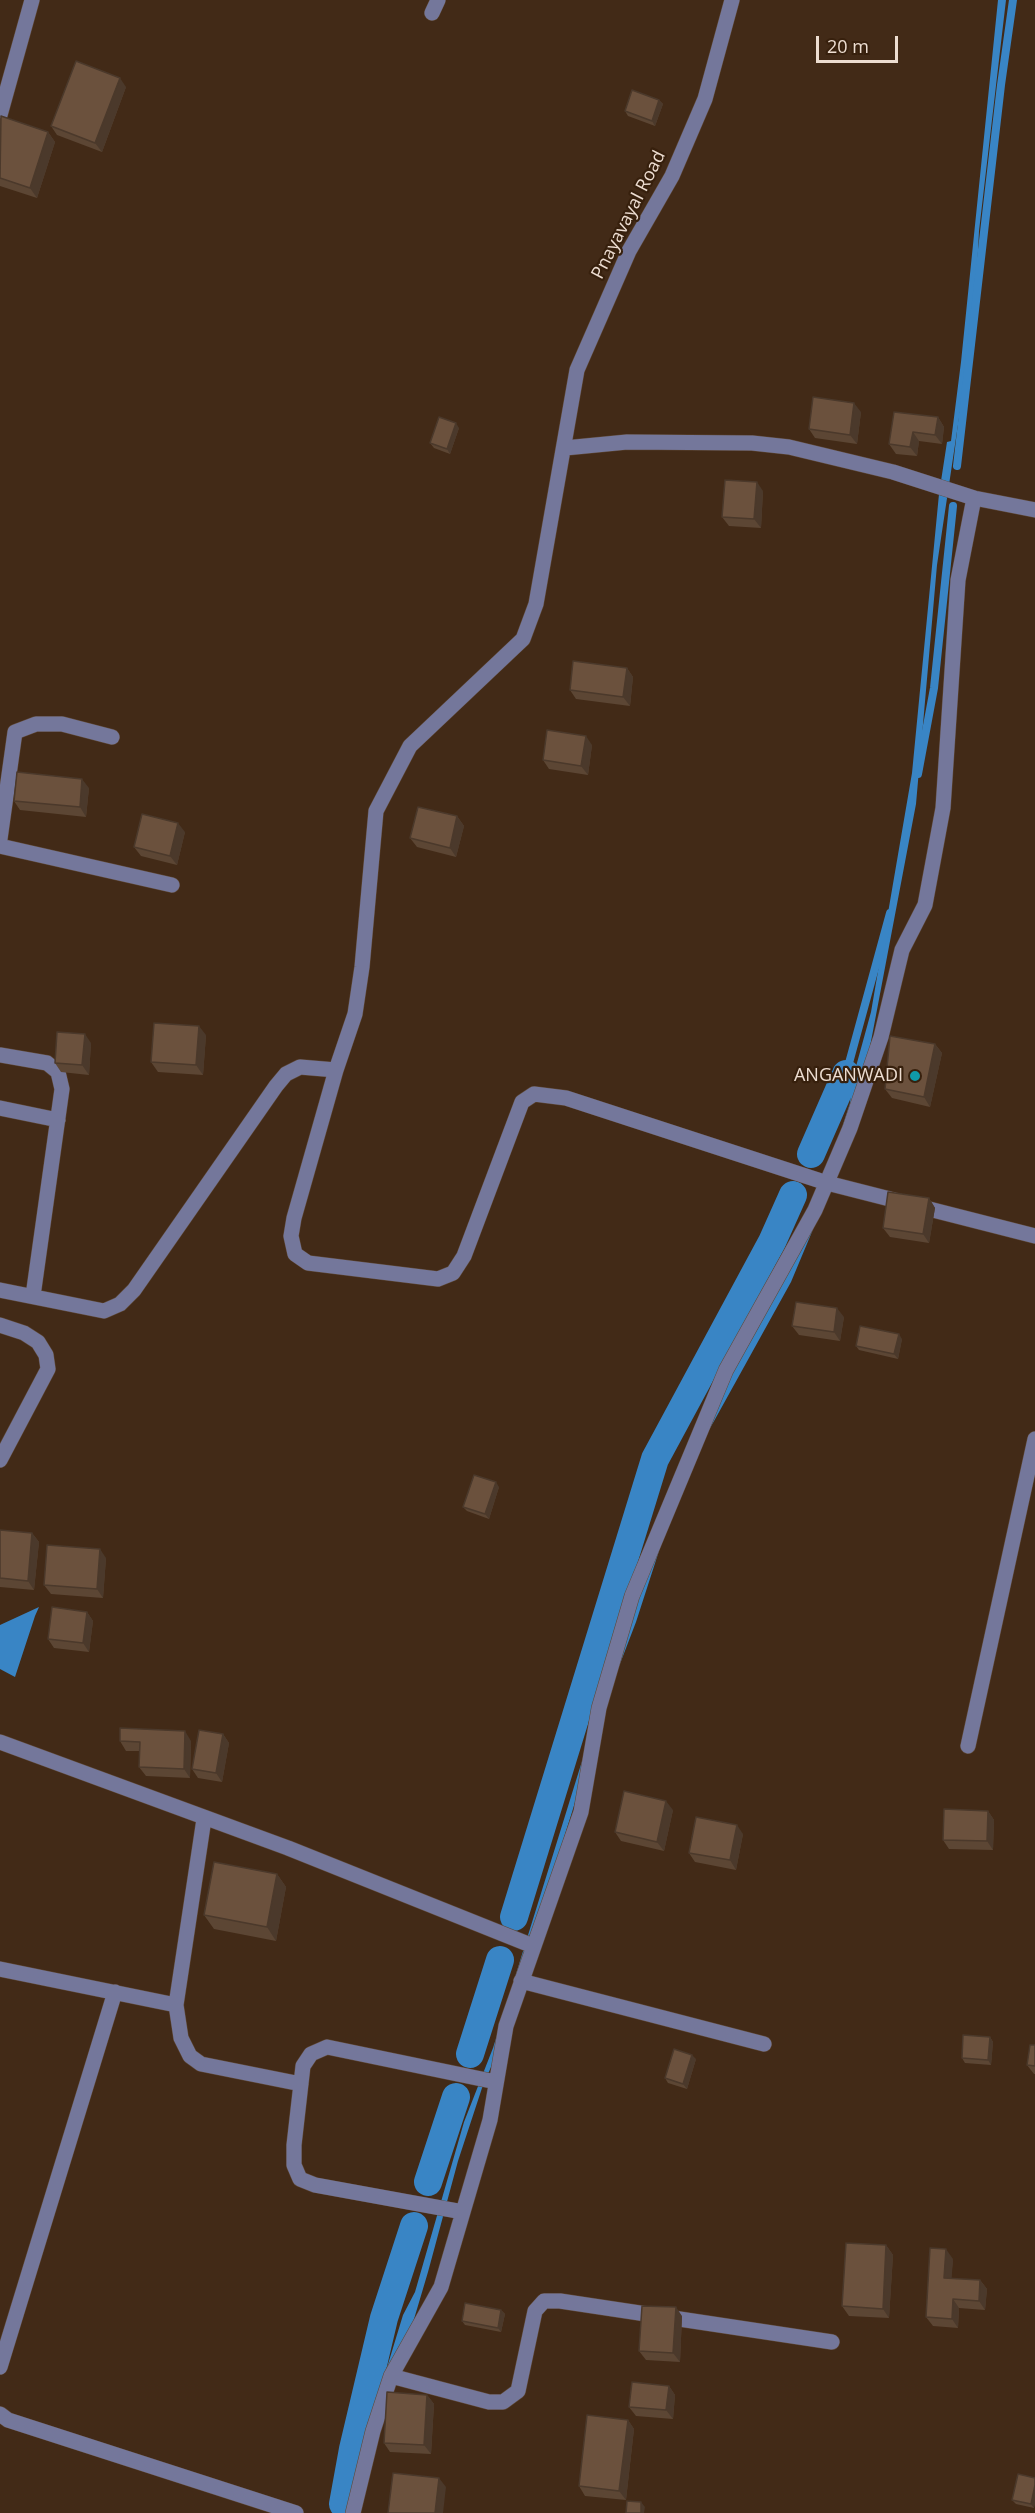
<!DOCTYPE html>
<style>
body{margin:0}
#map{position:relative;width:1035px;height:2513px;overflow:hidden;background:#422a17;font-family:"Open Sans",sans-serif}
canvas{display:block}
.scale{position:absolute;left:816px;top:36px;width:82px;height:27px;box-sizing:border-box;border:3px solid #edddd1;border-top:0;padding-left:8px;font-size:18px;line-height:21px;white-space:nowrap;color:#edddd1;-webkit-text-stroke:4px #37200d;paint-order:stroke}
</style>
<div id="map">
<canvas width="1035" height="2513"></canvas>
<div class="scale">20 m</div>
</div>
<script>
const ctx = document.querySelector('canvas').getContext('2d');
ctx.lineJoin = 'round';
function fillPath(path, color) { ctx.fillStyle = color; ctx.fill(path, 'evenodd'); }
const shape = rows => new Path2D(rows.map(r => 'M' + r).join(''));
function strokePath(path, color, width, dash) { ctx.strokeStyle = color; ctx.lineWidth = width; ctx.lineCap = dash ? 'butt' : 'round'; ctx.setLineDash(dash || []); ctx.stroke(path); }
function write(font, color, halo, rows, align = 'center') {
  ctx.font = font + ' "Open Sans",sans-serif'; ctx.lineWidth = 4.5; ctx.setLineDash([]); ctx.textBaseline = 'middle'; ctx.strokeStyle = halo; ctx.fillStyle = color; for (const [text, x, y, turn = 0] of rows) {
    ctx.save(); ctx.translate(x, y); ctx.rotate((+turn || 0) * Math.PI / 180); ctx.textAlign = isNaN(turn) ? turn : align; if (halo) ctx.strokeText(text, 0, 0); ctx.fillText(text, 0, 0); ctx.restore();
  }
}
fillPath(shape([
 [998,0,1006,0,979,231,975,311,937,565,916,804,869,1052,828,1171,850,1103,852,1081,871,1012,912,773,939,494,947,442,951,441,961,362],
 [832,1184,791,1282,698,1450,669,1520,636,1622,610,1690,497,2053,482,2088,458,2161,428,2272,398,2373,385,2374,403,2315,415,2292,464,2122,493,2048,614,1658,696,1437,759,1326],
 [39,1607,35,1616,15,1677,0,1669,0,1625]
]), '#3985c5');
strokePath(shape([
 [957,466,1001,85,1013,0],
 [918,774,934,688,953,506],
 [846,1074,890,913]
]), '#3985c5', 8);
strokePath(shape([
 [811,1154,846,1074],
 [514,1917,655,1459,772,1242,793,1195],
 [470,2054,500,1960],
 [428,2182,456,2097],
 [343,2504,353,2449,384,2318,414,2226]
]), '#3985c5', 28);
const minor = shape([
 [732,0,705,99,672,176,629,251,577,370,536,604,523,639,410,746,376,811,362,967,355,1014,336,1070,294,1218,291,1236,295,1254,308,1263,438,1279,453,1273,464,1256,522,1102,534,1094,566,1098,827,1183,1035,1236],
 [432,13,438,0],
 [0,115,32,0],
 [974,498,1035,510],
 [0,839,15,732,36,724,62,724,112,737],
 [0,846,172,885],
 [0,1055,47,1063,58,1072,62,1089,33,1296],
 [0,1108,58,1120],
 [0,1290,104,1311,120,1304,134,1290,276,1086,286,1074,300,1067,336,1070],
 [0,1325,24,1333,38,1342,46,1355,48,1369,0,1460],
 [0,1742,288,1848,533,1946],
 [968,1746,1035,1439],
 [204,1819,176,2005,181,2038,190,2056,201,2064,301,2084],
 [0,1969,176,2005],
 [521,1981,764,2044],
 [463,2212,315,2185,300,2179,294,2165,294,2145,303,2066,311,2054,327,2047,496,2082],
 [0,2367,115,1992],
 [391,2376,489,2402,503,2402,518,2391,535,2311,544,2301,560,2301,832,2342],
 [0,2414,8,2420,296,2513],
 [353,2513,373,2431,391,2376,441,2287,490,2120,506,2026,581,1812,599,1708,632,1596,726,1370,815,1210,850,1128,881,1037,902,950,925,905,943,808,958,580,974,498,893,472,789,447,752,443,627,442,565,448]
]);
strokePath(minor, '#5d4735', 16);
strokePath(minor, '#74779b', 15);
fillPath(shape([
 [126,87,102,152,57,135,51,126],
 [659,100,663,104,655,126,628,116,625,111],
 [0,118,48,132,55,142,37,198,0,186],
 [861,412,857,444,815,438,809,429],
 [938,417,944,427,942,444,919,441,917,456,896,454,889,444],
 [459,428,450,454,434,448,430,443],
 [763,491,761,528,729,526,722,517],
 [627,668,633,677,630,706,576,699,570,690],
 [592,745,588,775,549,769,543,760],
 [89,788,86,817,20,810,14,801],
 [457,816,464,826,456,857,417,847,410,838],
 [185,832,177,865,141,856,134,847],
 [206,1035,203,1075,158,1072,151,1062],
 [91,1043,89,1075,61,1072,55,1063],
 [935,1044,942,1053,930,1107,892,1098,885,1089],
 [929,1198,935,1208,929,1243,890,1237,883,1228],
 [844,1317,840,1341,799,1335,792,1326],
 [902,1339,898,1359,859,1350,856,1346],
 [499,1487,489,1519,467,1511,463,1507],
 [0,1530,32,1533,39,1542,34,1590,0,1587],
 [106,1558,103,1598,51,1594,44,1585],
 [87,1612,93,1621,89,1652,54,1648,48,1639],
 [223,1734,229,1743,222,1782,198,1778,192,1769],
 [120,1741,191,1741,190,1778,146,1776,139,1767,140,1751,126,1751],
 [673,1810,664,1851,621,1841,615,1832],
 [988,1811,994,1820,993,1850,949,1849,943,1840],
 [743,1834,736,1870,695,1862,689,1853],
 [277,1874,286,1887,276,1941,214,1929,204,1915],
 [990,2037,993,2042,991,2065,965,2063,962,2058],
 [1035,2045,1035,2074,1034,2074,1027,2065],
 [696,2059,687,2089,668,2083,665,2078],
 [886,2245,893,2255,889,2318,849,2316,842,2306],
 [953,2259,951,2279,980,2280,987,2289,985,2310,959,2308,958,2328,933,2326,926,2317],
 [501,2310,505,2314,501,2332,465,2325,462,2321],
 [682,2316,680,2362,646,2360,639,2351],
 [669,2386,675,2395,673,2419,636,2416,629,2407],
 [427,2395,434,2404,431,2454,390,2452,384,2443],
 [628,2420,634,2429,626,2500,585,2496,579,2486],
 [1035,2478,1034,2508,1016,2504,1012,2500]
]), '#5c4634');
fillPath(shape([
 [120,78,126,87,102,152,95,143],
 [659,100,663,104,655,126,652,121],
 [48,132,55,142,37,198,30,188],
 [854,403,861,412,857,444,850,435],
 [938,417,944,427,942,444,935,435],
 [456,423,459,428,450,454,447,449],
 [913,432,919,441,917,456,910,447],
 [757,482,763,491,761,528,754,519],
 [627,668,633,677,630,706,623,697],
 [586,736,592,745,588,775,581,766],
 [82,779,89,788,86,817,80,807],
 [457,816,464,826,456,857,450,848],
 [178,823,185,832,177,865,170,856],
 [199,1026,206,1035,203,1075,196,1065],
 [85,1034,91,1043,89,1075,82,1065],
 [935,1044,942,1053,930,1107,924,1097],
 [929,1198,935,1208,929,1243,923,1234],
 [837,1308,844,1317,840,1341,834,1332],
 [899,1334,902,1339,898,1359,894,1354],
 [496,1482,499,1487,489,1519,485,1514],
 [32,1533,39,1542,34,1590,28,1581],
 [100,1549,106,1558,103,1598,97,1589],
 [87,1612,93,1621,89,1652,83,1643],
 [185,1731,191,1741,190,1778,184,1769],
 [223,1734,229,1743,222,1782,216,1773],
 [666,1801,673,1810,664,1851,657,1842],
 [988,1811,994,1820,993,1850,987,1841],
 [737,1825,743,1834,736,1870,730,1860],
 [277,1874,286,1887,276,1941,267,1927],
 [990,2037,993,2042,991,2065,988,2060],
 [692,2055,696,2059,687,2089,683,2084],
 [886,2245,893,2255,889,2318,883,2309],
 [946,2249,953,2259,951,2287,944,2278],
 [980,2280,987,2289,985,2310,979,2301],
 [953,2299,959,2308,958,2328,952,2319],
 [676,2307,682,2316,680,2362,673,2353],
 [501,2310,505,2314,501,2332,498,2328],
 [669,2386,675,2395,673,2419,666,2410],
 [427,2395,434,2404,431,2454,424,2445],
 [628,2420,634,2429,626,2500,619,2491],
 [439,2478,446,2487,443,2513,435,2513],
 [1035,2485,1035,2505,1034,2508,1031,2504],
 [641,2502,645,2507,644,2513,641,2513]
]), '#4b392b');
const building = shape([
 [76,61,120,78,95,143,51,126,76,61],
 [632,90,659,100,652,121,625,111,632,90],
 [1,116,48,132,30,188,0,178,1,116],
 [813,397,854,403,850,435,809,429,813,397],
 [894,412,938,417,935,435,913,432,910,447,889,444,894,412],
 [439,417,456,423,447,449,430,443,439,417],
 [725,480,757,482,754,519,722,517,725,480],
 [573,661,627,668,623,697,570,690,573,661],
 [547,730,586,736,581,766,543,760,547,730],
 [17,772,82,779,80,807,14,801,17,772],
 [418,807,457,816,450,848,410,838,418,807],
 [142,814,178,823,170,856,134,847,142,814],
 [154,1023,199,1026,196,1065,151,1062,154,1023],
 [57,1032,85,1034,82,1065,55,1063,57,1032],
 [890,1036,935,1044,924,1097,885,1089,890,1036],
 [888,1192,929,1198,923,1234,883,1228,888,1192],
 [796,1302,837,1308,834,1332,792,1326,796,1302],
 [860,1326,899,1334,894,1354,856,1346,860,1326],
 [474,1475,496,1482,485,1514,463,1507,474,1475],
 [0,1530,32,1533,28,1581,0,1578,0,1530],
 [47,1545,100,1549,97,1589,44,1585,47,1545],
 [52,1607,87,1612,83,1643,48,1639,52,1607],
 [120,1728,185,1731,184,1769,139,1767,140,1742,120,1741,120,1728],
 [199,1730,223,1734,216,1773,192,1769,199,1730],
 [624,1791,666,1801,657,1842,615,1832,624,1791],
 [944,1809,988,1811,987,1841,943,1840,944,1809],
 [696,1817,737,1825,730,1860,689,1853,696,1817],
 [214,1862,277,1874,267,1927,204,1915,214,1862],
 [963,2035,990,2037,988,2060,962,2058,963,2035],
 [1030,2045,1035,2045,1035,2066,1027,2065,1030,2045],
 [674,2049,692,2055,683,2084,665,2078,674,2049],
 [846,2243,886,2245,883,2309,842,2306,846,2243],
 [930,2248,946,2249,944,2278,980,2280,979,2301,953,2299,952,2319,926,2317,930,2248],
 [465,2303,501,2310,498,2328,462,2321,465,2303],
 [642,2306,676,2307,673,2353,639,2351,642,2306],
 [632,2382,669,2386,666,2410,629,2407,632,2382],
 [387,2392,427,2395,424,2445,384,2443,387,2392],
 [587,2415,628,2420,619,2491,579,2486,587,2415],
 [393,2473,439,2478,435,2513,388,2513,393,2473],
 [1018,2474,1035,2478,1035,2485,1031,2504,1012,2500,1018,2474],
 [627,2501,641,2502,641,2513,626,2513,627,2501]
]);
fillPath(building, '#6b513d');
strokePath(building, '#4b392b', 1.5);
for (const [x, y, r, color] of [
 [915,1076,6,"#0f9aa8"]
]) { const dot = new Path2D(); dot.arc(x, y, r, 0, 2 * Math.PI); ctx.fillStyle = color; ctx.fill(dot); strokePath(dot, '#37200d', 2); }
write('18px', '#edddd1', '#37200d', [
 ["Pnayavayal Road",629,215,-63]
]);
write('18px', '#edddd1', '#37200d', [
 ["ANGANWADI",903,1076]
], 'right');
</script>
